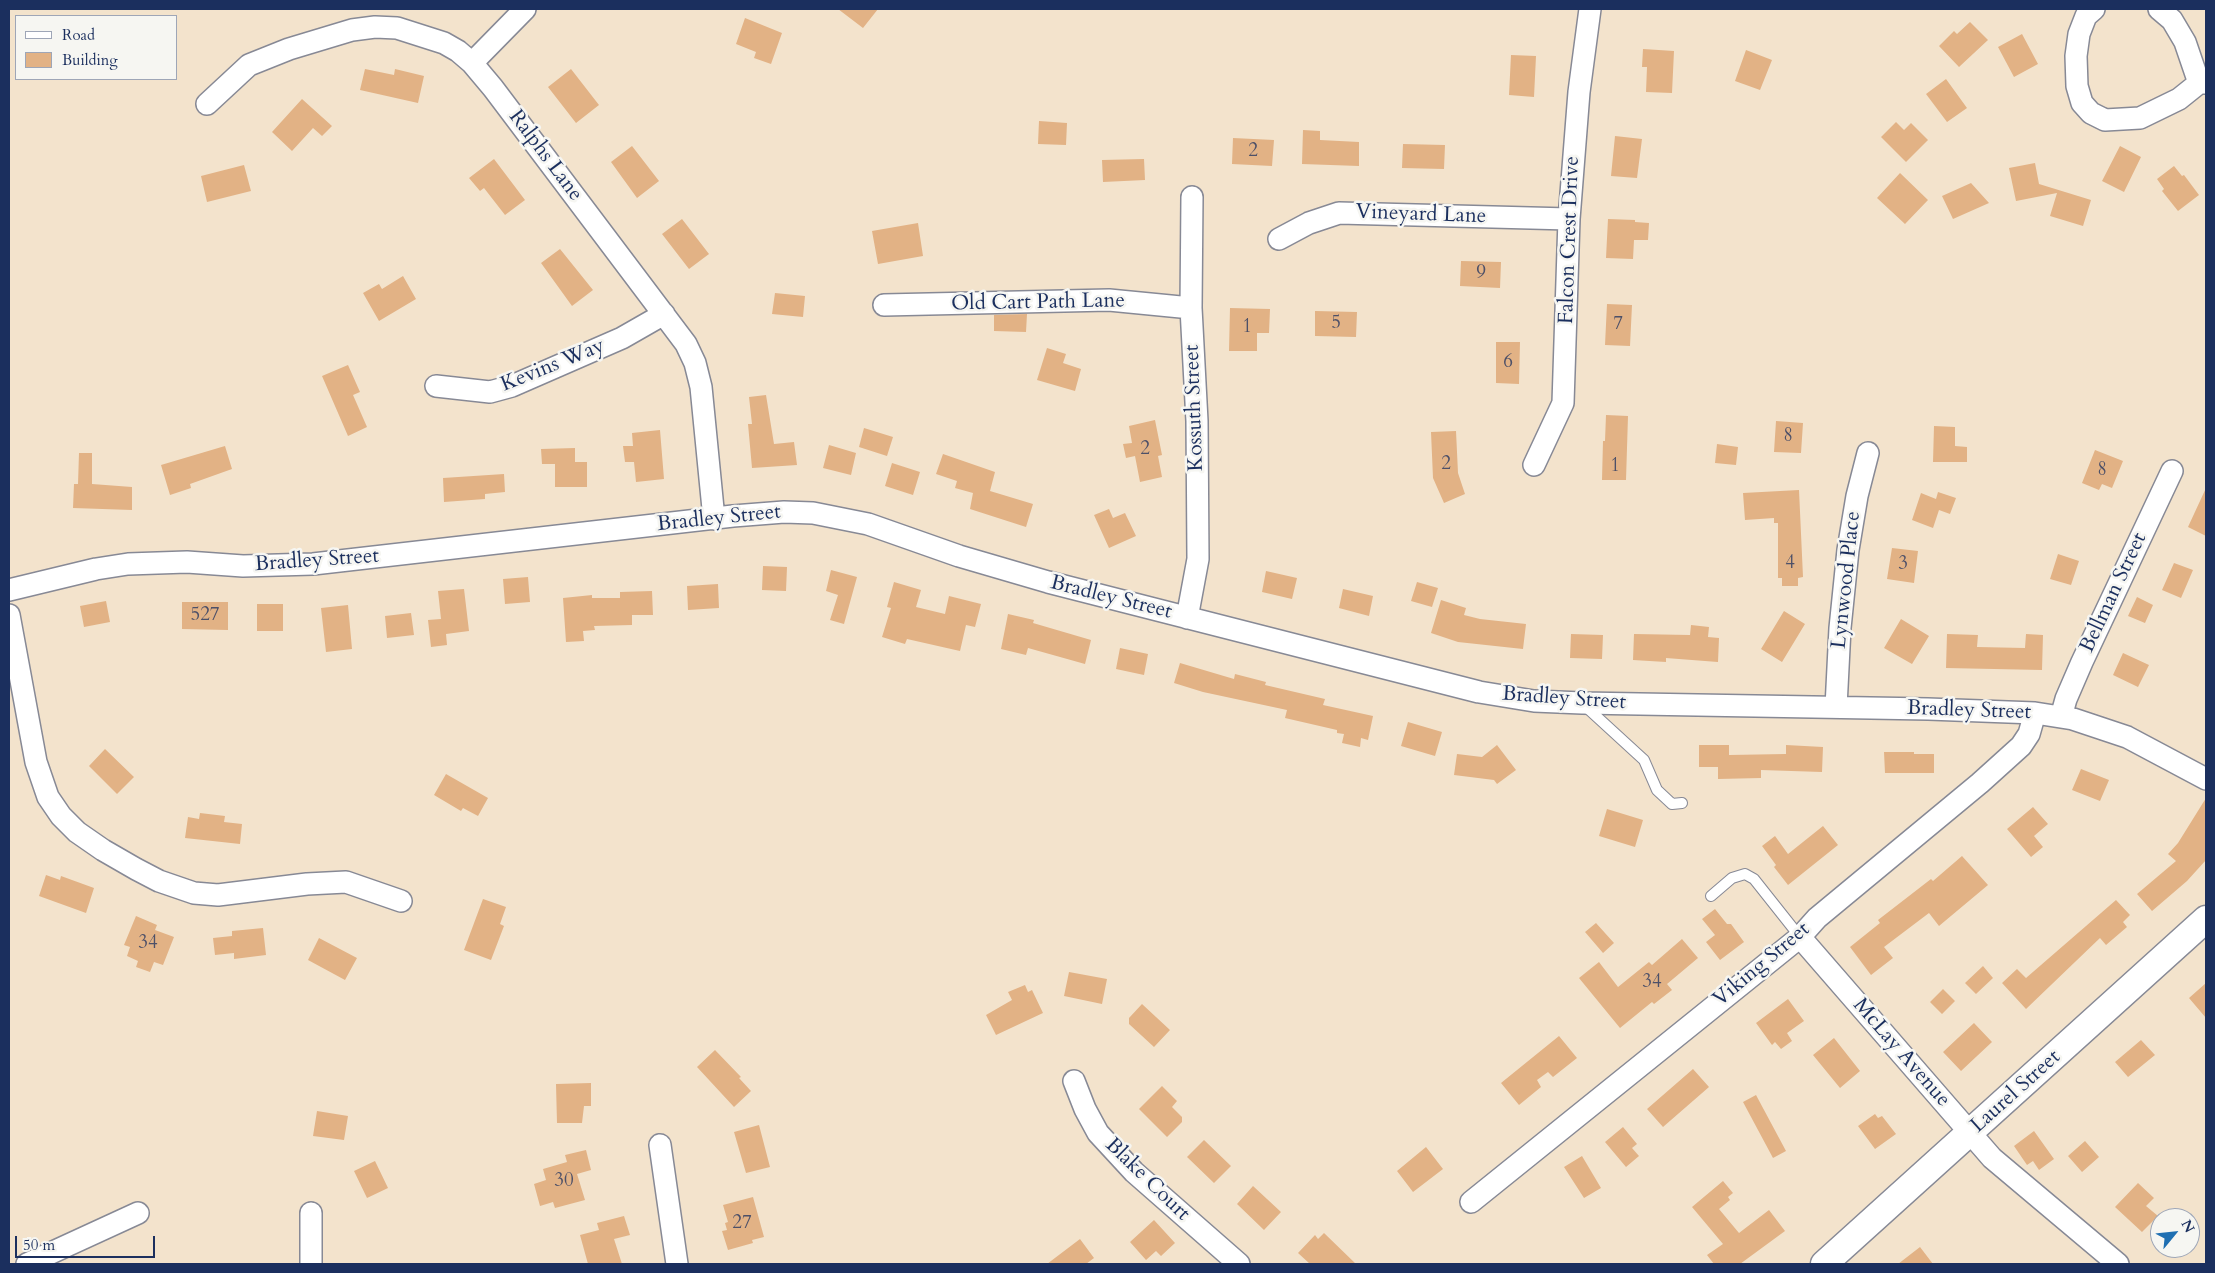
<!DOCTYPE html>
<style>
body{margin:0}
#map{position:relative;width:2215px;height:1273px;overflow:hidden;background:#f3e3cc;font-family:Cardo,serif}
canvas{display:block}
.frame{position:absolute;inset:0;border:10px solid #1b2f5e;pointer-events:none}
.legend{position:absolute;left:15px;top:15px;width:162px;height:65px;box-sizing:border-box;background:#f6f6f2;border:1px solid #9ea6b7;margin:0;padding:6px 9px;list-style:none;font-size:15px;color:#1b2f5e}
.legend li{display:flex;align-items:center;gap:10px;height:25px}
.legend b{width:25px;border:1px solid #9ea6b7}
.north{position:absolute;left:2150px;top:1208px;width:50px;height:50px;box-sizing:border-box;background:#f6f6f2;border:1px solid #9ea6b7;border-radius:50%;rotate:62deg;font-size:14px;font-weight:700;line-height:20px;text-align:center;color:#1b2f5e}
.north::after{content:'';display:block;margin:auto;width:18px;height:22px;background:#1f6fb2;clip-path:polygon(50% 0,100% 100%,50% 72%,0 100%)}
.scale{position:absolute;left:15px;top:1236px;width:140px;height:22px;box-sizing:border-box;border:2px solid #1b2f5e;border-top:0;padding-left:6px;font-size:15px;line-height:18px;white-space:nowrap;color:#1b2f5e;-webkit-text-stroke:4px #f6f6f2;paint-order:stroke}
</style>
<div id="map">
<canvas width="2215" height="1273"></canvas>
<div class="frame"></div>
<ul class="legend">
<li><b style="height:6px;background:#fff"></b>Road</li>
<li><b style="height:14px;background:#e2b285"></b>Building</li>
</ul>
<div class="north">N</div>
<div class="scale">50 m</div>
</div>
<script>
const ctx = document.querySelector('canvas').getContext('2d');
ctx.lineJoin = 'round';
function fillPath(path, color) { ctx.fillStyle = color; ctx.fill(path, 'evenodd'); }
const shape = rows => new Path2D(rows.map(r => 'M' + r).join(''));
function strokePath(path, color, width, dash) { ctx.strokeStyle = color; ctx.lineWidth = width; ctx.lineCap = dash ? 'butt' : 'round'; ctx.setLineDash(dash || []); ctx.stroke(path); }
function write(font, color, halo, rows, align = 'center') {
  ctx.font = font + ' Cardo,serif'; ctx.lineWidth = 5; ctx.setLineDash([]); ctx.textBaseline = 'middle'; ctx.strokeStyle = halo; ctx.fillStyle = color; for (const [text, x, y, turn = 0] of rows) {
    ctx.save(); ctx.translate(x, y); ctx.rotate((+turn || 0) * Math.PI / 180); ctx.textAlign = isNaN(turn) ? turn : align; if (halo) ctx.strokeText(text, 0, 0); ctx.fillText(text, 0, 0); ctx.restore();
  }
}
fillPath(shape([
 [838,9,878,9,863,28],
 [745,18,782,33,771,64,754,58,756,52,736,44],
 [1970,22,1988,40,1959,67,1939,46,1954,31,1957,34],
 [2022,34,2038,64,2014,77,1998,47],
 [1643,49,1674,51,1672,93,1646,92,1647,67,1642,67],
 [1746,50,1772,60,1760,90,1735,81],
 [1511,55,1536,56,1534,97,1509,95],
 [365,69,394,75,395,69,424,76,418,103,360,90],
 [571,69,599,105,576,123,548,87],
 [1946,79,1967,108,1947,122,1926,94],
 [302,99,332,126,322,136,313,128,292,151,272,132],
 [1039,121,1067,123,1066,145,1038,144],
 [1896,122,1904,130,1911,123,1928,140,1906,162,1881,137],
 [1303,130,1320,131,1320,140,1359,142,1359,166,1302,164],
 [1615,136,1642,139,1637,178,1611,176],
 [1233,138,1274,140,1272,166,1232,164],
 [1403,144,1445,145,1444,169,1402,168],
 [632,146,659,181,637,198,611,162],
 [2120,146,2141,157,2124,192,2102,181],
 [494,159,525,200,505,215,484,188,480,191,469,178],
 [1144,159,1145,180,1103,182,1102,160],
 [2035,163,2039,184,2091,200,2083,226,2050,216,2057,193,2016,201,2009,168],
 [244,165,251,191,207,202,201,176],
 [2174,166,2182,176,2184,175,2199,195,2178,211,2162,191,2164,189,2157,179],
 [1900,173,1928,200,1905,224,1877,198],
 [1971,183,1989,203,1953,219,1942,196],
 [682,219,709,254,689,269,662,234],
 [1608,219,1635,220,1635,222,1649,223,1648,240,1634,240,1633,259,1606,258],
 [918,223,923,256,878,264,872,231],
 [560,249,593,290,572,306,541,263],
 [1461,261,1501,262,1500,288,1460,286],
 [403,276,416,299,379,321,363,293,379,284,382,289],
 [775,293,805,296,803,317,772,314],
 [1607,304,1632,305,1630,346,1605,345],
 [1230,308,1270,309,1269,333,1257,333,1257,351,1229,351],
 [1315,311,1357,312,1356,337,1315,336],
 [1027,314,1026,332,994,331,994,315],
 [1496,342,1520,342,1519,384,1496,383],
 [1047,348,1066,354,1063,363,1081,369,1075,391,1037,380],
 [348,365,360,392,353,395,367,427,348,436,322,376],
 [766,395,774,444,794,442,797,465,752,468,748,424,752,424,749,397],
 [1606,415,1628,416,1626,480,1602,480,1603,441,1605,441],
 [1155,420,1162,455,1158,456,1162,477,1140,482,1135,456,1126,458,1123,444,1132,443,1129,426],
 [1776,421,1803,423,1801,453,1774,452],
 [1934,426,1955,427,1955,446,1967,447,1967,462,1933,462],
 [864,428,893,437,887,456,859,447],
 [660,430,664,479,636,482,634,462,625,462,623,446,633,446,632,433],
 [1456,431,1458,473,1465,494,1444,503,1433,478,1431,432],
 [1717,444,1738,447,1736,465,1715,463],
 [829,445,856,453,851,475,823,468],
 [225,446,232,469,190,484,191,488,170,495,161,465],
 [575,448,575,462,587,462,587,487,555,487,555,464,542,464,541,449],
 [2095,450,2123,461,2112,488,2102,484,2099,490,2082,483],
 [79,453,92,453,92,484,132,487,132,510,73,508,74,484,78,484],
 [943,454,995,472,990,491,1033,504,1026,527,970,509,973,493,955,488,957,481,936,474],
 [892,463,920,472,913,495,885,486],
 [504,474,505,492,485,494,485,499,444,502,443,478],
 [2206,488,2206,536,2188,527],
 [1799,490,1803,577,1798,578,1798,586,1782,586,1782,578,1778,578,1778,523,1774,523,1774,518,1745,520,1743,493],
 [1938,492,1956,498,1950,514,1939,510,1933,528,1912,520,1921,493,1936,499],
 [1109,509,1113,518,1125,513,1136,536,1109,548,1094,515],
 [1892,548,1918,551,1914,583,1887,579],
 [2058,554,2079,561,2071,585,2050,579],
 [2174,563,2193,570,2181,598,2162,590],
 [763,566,787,567,786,591,762,590],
 [831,570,857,577,844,624,830,620,838,595,826,591],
 [1266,571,1297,578,1292,599,1262,592],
 [528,577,530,602,505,604,503,579],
 [894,582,921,590,916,607,945,614,949,596,981,604,975,627,966,625,960,651,907,639,905,644,882,637,891,608,887,607],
 [1417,582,1438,588,1432,607,1411,601],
 [718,584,719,608,688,610,687,586],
 [464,589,469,631,446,634,447,645,431,647,428,620,441,619,438,591],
 [1343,589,1373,596,1369,616,1339,608],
 [652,591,653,615,632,615,632,625,594,626,595,630,583,631,584,641,566,642,563,598,592,595,592,598,620,598,620,592],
 [2137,597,2153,605,2145,623,2128,616],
 [1441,600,1466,608,1464,615,1480,619,1526,624,1523,649,1458,642,1431,633],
 [106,601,110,622,84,627,80,606],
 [182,602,228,602,228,630,182,629],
 [257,604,283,604,283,631,257,631],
 [348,605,352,649,326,652,321,608],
 [1784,611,1805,624,1782,662,1761,649],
 [411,613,414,635,387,638,385,616],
 [1008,614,1034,620,1033,623,1091,640,1085,664,1028,648,1026,655,1001,649],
 [1901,619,1929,636,1912,664,1884,648],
 [1691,625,1709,627,1708,637,1719,638,1718,662,1666,658,1666,662,1633,660,1634,634,1690,635],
 [1571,634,1603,635,1602,659,1570,658],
 [1947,634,1978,635,1977,647,2025,648,2026,634,2043,635,2042,670,1946,668],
 [1120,648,1148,654,1144,675,1116,669],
 [2123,653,2149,665,2138,687,2113,675],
 [1180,663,1234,679,1235,674,1266,682,1265,685,1325,699,1323,705,1373,716,1368,740,1361,738,1360,747,1342,743,1344,734,1337,733,1337,730,1285,718,1287,710,1203,692,1174,683],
 [1408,722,1442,732,1435,756,1401,746],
 [1497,745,1516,770,1497,784,1494,780,1454,775,1457,754,1482,757],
 [1699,745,1729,745,1729,755,1786,754,1786,745,1823,747,1822,772,1761,770,1761,778,1718,779,1718,767,1699,767],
 [105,749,134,777,117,794,89,766],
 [1884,752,1914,752,1914,754,1934,754,1934,773,1885,773],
 [2081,769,2109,780,2100,801,2072,790],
 [446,774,488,798,478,816,463,808,461,811,434,795],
 [2206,798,2206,860,2187,881,2152,911,2137,894,2176,861,2168,854,2178,843],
 [2033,807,2048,824,2034,836,2043,847,2031,857,2007,829],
 [1607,809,1643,820,1635,847,1599,836],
 [200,813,225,816,224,822,242,824,240,844,185,838,188,817,199,819],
 [1823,826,1838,845,1788,885,1774,867,1776,865,1762,846,1775,836,1788,854],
 [1962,856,1988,885,1939,926,1929,913,1884,947,1893,958,1871,975,1850,947,1880,923,1878,920,1931,879,1933,881],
 [46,875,60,880,61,876,94,888,86,913,39,896],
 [483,899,506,907,500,924,504,926,491,960,464,950],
 [2116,900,2130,915,2123,922,2127,927,2106,945,2100,938,2026,1009,2002,983,2017,969,2026,978],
 [1715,909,1727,924,1731,924,1744,942,1720,960,1706,942,1715,935,1702,919],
 [136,916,157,925,155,930,174,937,163,965,154,962,150,972,136,967,138,961,127,956,130,947,124,945],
 [1596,923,1614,943,1603,953,1585,932],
 [263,928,266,955,234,959,234,953,215,955,213,938,232,936,232,931],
 [319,938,357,958,345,980,308,960],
 [1682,939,1698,958,1667,984,1672,990,1654,1004,1652,1002,1620,1028,1579,978,1599,962,1618,987,1649,962,1652,965],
 [1983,966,1993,978,1976,994,1965,983],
 [1069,972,1107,979,1102,1004,1064,996],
 [2206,983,2206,1018,2189,998],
 [1025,985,1028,992,1032,990,1043,1013,996,1035,986,1015,1012,1000,1008,992],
 [1943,989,1955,1001,1942,1014,1930,1002],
 [1788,999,1804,1021,1787,1033,1792,1041,1781,1049,1775,1042,1772,1045,1756,1023],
 [1142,1004,1170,1030,1154,1047,1129,1024,1129,1018],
 [1974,1023,1992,1042,1961,1071,1943,1052],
 [1559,1036,1577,1058,1553,1077,1548,1072,1537,1080,1541,1087,1519,1105,1501,1083],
 [1834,1038,1860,1071,1840,1088,1813,1055],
 [2141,1040,2155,1055,2128,1077,2115,1062],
 [715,1050,741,1077,739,1078,751,1091,734,1107,697,1067],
 [1693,1069,1709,1087,1663,1127,1647,1109],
 [591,1083,591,1106,584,1106,582,1123,557,1123,556,1084],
 [1162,1086,1177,1101,1172,1107,1182,1117,1182,1122,1167,1137,1139,1109],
 [1756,1095,1786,1151,1773,1158,1743,1102],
 [317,1111,348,1116,344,1140,313,1136],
 [1875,1114,1878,1118,1882,1116,1896,1134,1875,1149,1858,1126],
 [759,1125,770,1167,746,1173,734,1132],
 [1623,1127,1637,1144,1632,1148,1639,1156,1626,1167,1605,1142],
 [2034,1131,2054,1159,2039,1170,2033,1161,2027,1165,2014,1146],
 [1204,1140,1231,1166,1214,1183,1187,1157],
 [2085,1141,2099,1157,2082,1172,2068,1156],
 [1426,1147,1443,1169,1413,1192,1397,1171],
 [586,1150,591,1170,577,1174,585,1200,555,1208,553,1202,540,1206,534,1184,546,1180,543,1169,567,1162,565,1155],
 [1582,1156,1601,1188,1584,1198,1564,1167],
 [375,1161,388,1188,367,1198,354,1171],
 [1723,1181,1733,1193,1728,1197,1730,1200,1719,1209,1739,1233,1769,1210,1785,1231,1740,1264,1714,1264,1707,1255,1723,1244,1692,1207],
 [2138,1183,2154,1198,2146,1206,2158,1216,2142,1232,2115,1207],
 [1253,1186,1281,1212,1264,1230,1237,1204],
 [753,1197,764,1237,752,1240,753,1243,728,1250,722,1231,727,1230,725,1223,728,1222,723,1205],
 [624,1216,630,1235,614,1239,622,1264,588,1264,580,1235,599,1230,597,1223],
 [1154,1220,1175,1243,1161,1256,1156,1251,1146,1260,1130,1242],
 [1324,1233,1356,1264,1310,1264,1298,1253,1315,1235,1318,1239],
 [1080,1239,1094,1258,1086,1264,1047,1264],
 [1920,1247,1933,1264,1898,1264]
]), '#e2b285');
const service = shape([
 [1584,705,1644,760,1657,790,1672,804,1682,803],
 [1711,896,1732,878,1745,874,1754,879,1800,937]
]);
const minor = shape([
 [2094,9,2086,16,2079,34,2076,56,2077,86,2082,103,2091,113,2105,120,2140,118,2179,99,2199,83,2206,83],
 [2159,9,2172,20,2185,42,2199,83],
 [472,63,525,9],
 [207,104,249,65,289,49,352,30,375,27,397,28,444,43,458,51,472,63,493,88,686,344,695,363,701,387,714,519],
 [1279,239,1309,223,1339,213,1569,219],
 [884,305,1109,300,1191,308],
 [436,386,490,392,512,386,622,338,664,314],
 [1534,465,1563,403,1569,219,1579,92,1590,9],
 [9,590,96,569,128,564,187,562,243,566,313,564,733,516,784,512,813,513,868,524,959,556,1048,582,1479,692,1534,701,1582,703,1928,709,2035,713,2073,719,2127,737,2206,779],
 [9,615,36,762,48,797,61,816,77,832,103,850,136,869,159,881,194,893,218,895,307,884,346,882,401,901],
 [1187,618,1198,559,1197,421,1191,308,1192,197],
 [1836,707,1840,628,1848,550,1857,496,1868,453],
 [2061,717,2066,699,2082,662,2172,471],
 [1800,937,1992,1158,2118,1264],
 [1074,1081,1085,1109,1098,1133,1134,1172,1239,1264],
 [660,1145,677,1264],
 [1471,1202,1800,937,1817,918,1980,783,2021,746,2029,734,2035,713],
 [311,1213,311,1264],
 [27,1264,138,1213]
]);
const tertiary = shape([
 [1824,1264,2206,919]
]);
strokePath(service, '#878995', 12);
strokePath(minor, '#878995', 24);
strokePath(tertiary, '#878995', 29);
strokePath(service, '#fff', 10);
strokePath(minor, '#fff', 21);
strokePath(tertiary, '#fff', 26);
write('19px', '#4d5068', null, [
 ["2",1253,152],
 ["9",1481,274],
 ["5",1336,324],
 ["7",1618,325],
 ["1",1247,328],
 ["6",1508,363],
 ["8",1788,437],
 ["2",1145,450],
 ["2",1446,465],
 ["1",1615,467],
 ["8",2102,471],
 ["4",1790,564],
 ["3",1903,565],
 ["527",205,616],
 ["34",148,944],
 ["34",1652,983],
 ["30",564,1182],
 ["27",742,1224]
]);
write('21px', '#1b2f5e', '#f6f6f2', [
 ["Ralphs Lane",545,156,53],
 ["Vineyard Lane",1421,215,2],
 ["Falcon Crest Drive",1570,240,-88],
 ["Old Cart Path Lane",1038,303,-1],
 ["Kevins Way",553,366,-22],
 ["Kossuth Street",1195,408,-92],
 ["Bradley Street",719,519,-6],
 ["Bradley Street",317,561,-4],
 ["Lynwood Place",1847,580,-84],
 ["Bellman Street",2114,593,-65],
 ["Bradley Street",1111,598,14],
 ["Bradley Street",1564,699,4],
 ["Bradley Street",1969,711,2],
 ["Viking Street",1762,965,-40],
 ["McLay Avenue",1901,1053,49],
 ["Laurel Street",2016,1092,-42],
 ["Blake Court",1147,1180,44]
]);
</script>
